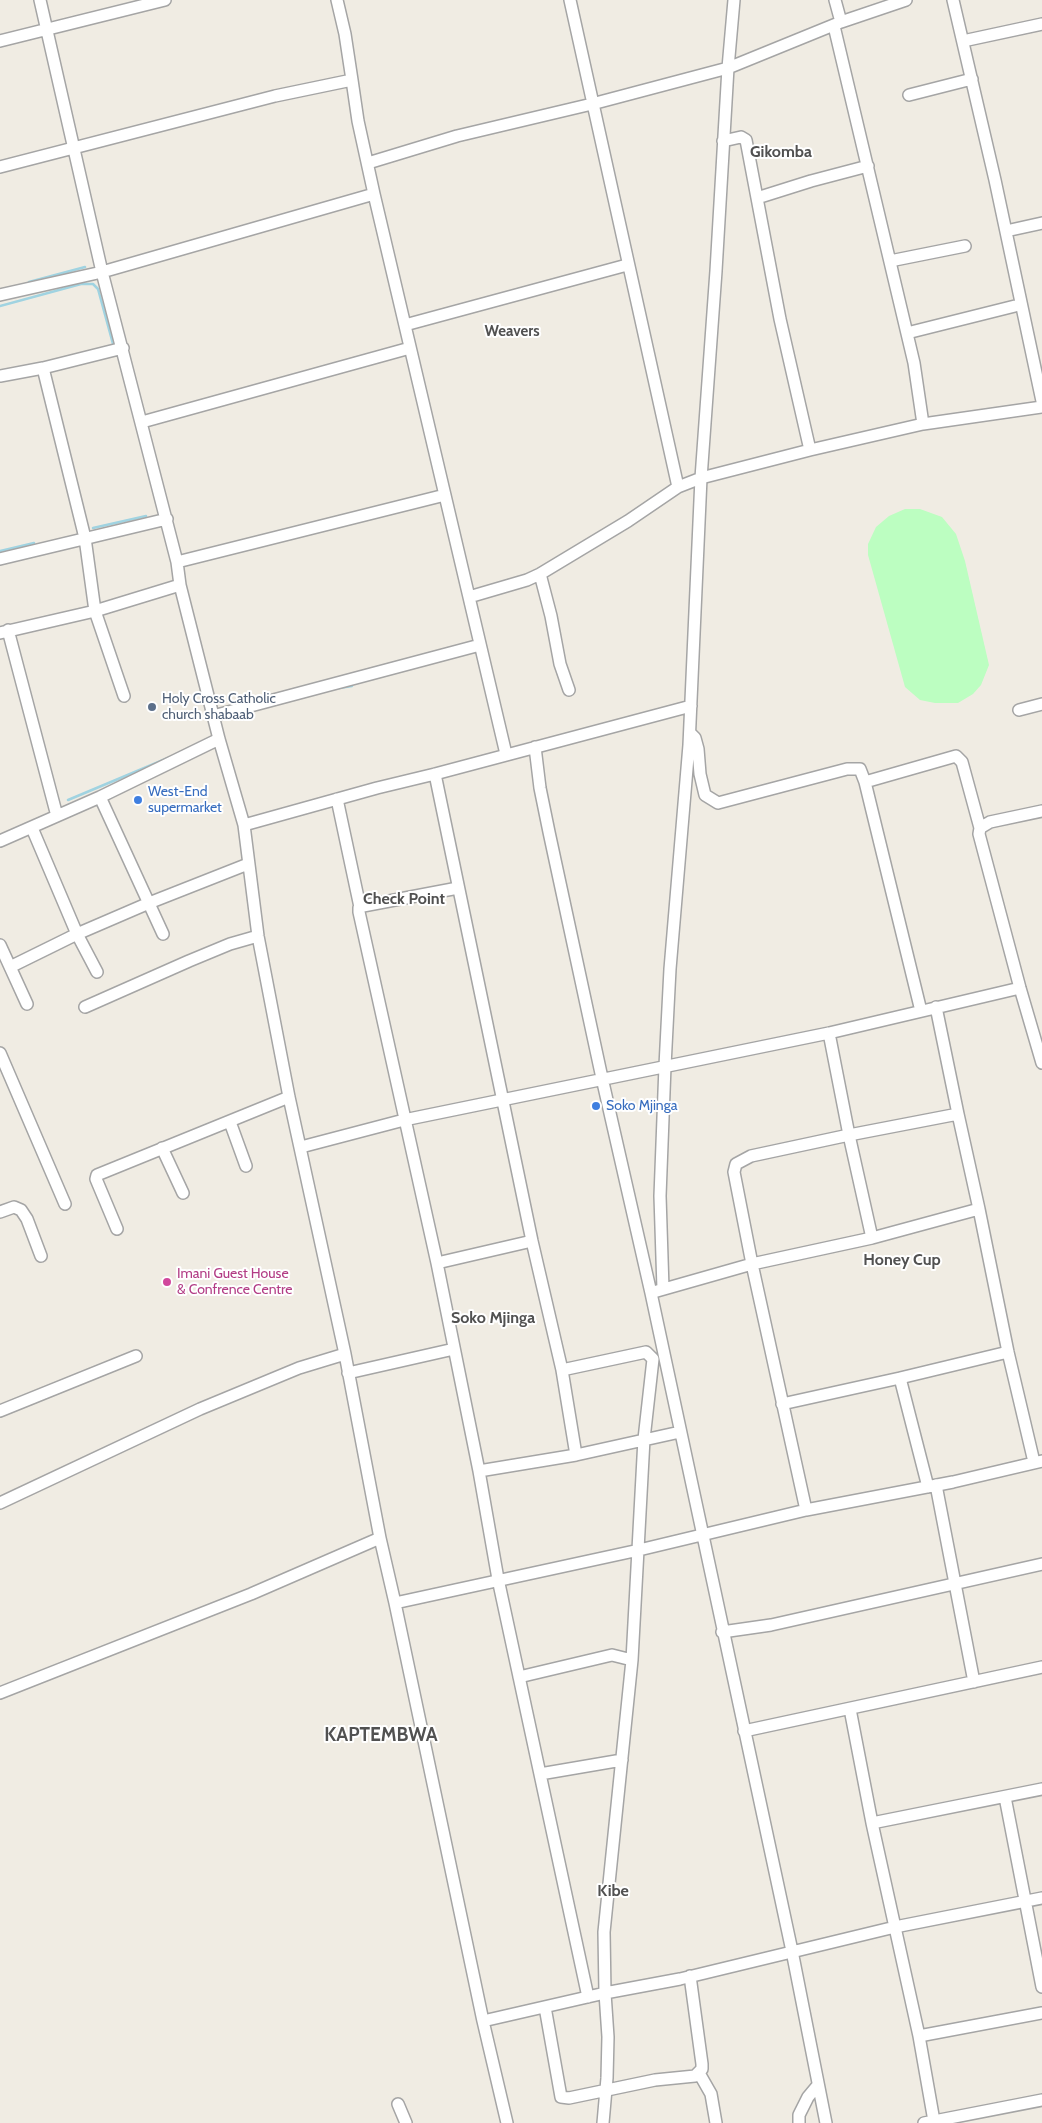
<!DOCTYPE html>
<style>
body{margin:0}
canvas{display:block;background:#f0ece3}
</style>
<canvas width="1042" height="2123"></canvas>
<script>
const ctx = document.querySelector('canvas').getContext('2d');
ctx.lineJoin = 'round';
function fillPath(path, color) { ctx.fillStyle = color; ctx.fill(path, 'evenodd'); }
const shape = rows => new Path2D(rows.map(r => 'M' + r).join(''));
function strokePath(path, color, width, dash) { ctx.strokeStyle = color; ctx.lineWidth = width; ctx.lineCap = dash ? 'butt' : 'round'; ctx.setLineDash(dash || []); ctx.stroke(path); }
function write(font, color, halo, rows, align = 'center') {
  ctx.font = font + ' Cabin,sans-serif'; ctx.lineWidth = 4; ctx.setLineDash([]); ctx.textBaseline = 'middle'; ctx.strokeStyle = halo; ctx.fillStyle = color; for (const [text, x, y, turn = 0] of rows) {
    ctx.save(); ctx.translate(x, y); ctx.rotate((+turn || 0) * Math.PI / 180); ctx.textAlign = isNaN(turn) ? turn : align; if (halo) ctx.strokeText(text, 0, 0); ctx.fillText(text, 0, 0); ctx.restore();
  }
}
fillPath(shape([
 [905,509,920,509,942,517,956,534,965,561,989,665,981,685,973,694,958,703,935,703,920,700,905,687,868,555,868,544,876,527,889,516]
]), '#bcfec1');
strokePath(shape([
 [29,282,85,267],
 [0,306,81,284,93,284,98,289,113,344],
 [93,528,146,516],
 [0,551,34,543],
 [339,688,352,686],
 [68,800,168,758]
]), '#a0d3e1', 2.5);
const minor = shape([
 [40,0,102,272,177,562,180,585,219,739,244,825,258,936,289,1097,345,1354,380,1538,395,1603,483,2021,507,2123],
 [337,0,345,34,352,80],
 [570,0,678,487],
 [835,0,841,22],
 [953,0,995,180,1042,401],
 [834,26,914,363,923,424],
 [0,41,165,0],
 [963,41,1042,24],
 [909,95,972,79],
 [723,141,741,137,746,140,780,319,810,450],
 [368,163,457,136,592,104,728,68,841,22,906,0],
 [0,167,275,96,352,80,358,121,374,194,506,754],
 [757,198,811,181,868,166],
 [1006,231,1042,223],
 [890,261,965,246],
 [0,295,102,272,374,194],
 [405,325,627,265],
 [907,333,1015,306],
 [43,368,85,538,95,611,124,696],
 [0,376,43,368,123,348],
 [142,422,410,348],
 [0,559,167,519],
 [177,562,445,495],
 [540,574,551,616,560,664,569,690],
 [469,597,527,580,540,574,628,521,678,487,701,478,810,450,923,424,1042,407],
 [8,630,57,816],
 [0,633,95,611,180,585],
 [1019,710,1042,704],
 [213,716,480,645],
 [690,733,695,738,698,749,700,774,705,795,718,803,847,769,860,769,865,782,875,823,921,1011],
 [535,747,540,788,549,832,602,1078,651,1293,792,1951,826,2123],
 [435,774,532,1241,562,1370,576,1455],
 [865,782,956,756,962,762,980,828],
 [100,797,163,934],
 [337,799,360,907],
 [1042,811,990,822,980,828,979,834,1020,988,1042,1063],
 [244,825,377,788,435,774,691,706],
 [32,828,77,934,97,972],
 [0,841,100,797,219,739],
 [458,888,363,906,359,908,359,912,437,1263,479,1471,498,1579,588,1997],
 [0,945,27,1004],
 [10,967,77,934,149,903,248,864],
 [85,1007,189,961,230,944,258,936],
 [829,1033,849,1135,958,1114,936,1007],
 [0,1053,65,1204],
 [958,1114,979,1209],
 [230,1122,246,1166],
 [301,1147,404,1120,829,1033,1020,988],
 [162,1148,183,1193],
 [0,1212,14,1207,21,1210,27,1219,41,1256],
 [117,1229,96,1179,97,1175,289,1097],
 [437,1263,532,1241],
 [663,1289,660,1196,665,1066,670,969,689,745,701,478,716,271,728,68,734,0],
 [657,1291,752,1264,734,1172,736,1164,751,1156,849,1135,872,1238],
 [562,1370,646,1352,653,1359,644,1439,632,1660,604,1932,605,1993,608,2037,607,2078,603,2123],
 [348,1373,454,1349],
 [900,1378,1008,1352],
 [782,1404,900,1378,928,1487],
 [0,1411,136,1356],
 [479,1471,576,1455,680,1432],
 [936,1485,974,1682],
 [0,1503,200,1409,299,1368,345,1354],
 [806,1510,752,1264,872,1238,979,1209,1008,1352,1034,1462],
 [395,1603,639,1550,806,1510,953,1482,1042,1461],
 [722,1632,771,1625,1042,1564],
 [519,1677,612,1655,632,1660],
 [0,1693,251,1594,380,1538],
 [850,1709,872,1823,919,2036,1042,2013],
 [744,1731,1042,1667],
 [540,1774,622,1760],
 [1005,1797,1042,1987],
 [872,1823,1042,1789],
 [545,2007,561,2097,569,2098,655,2080,695,2076,702,2069,702,2064,690,1976],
 [483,2021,605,1993,680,1979,895,1927,1042,1898],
 [919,2036,934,2121],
 [699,2073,711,2094,716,2123],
 [398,2104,406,2123],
 [799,2123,799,2115,808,2097,818,2085],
 [924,2123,1042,2100]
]);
strokePath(minor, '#a5a5a5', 14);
strokePath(minor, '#fff', 11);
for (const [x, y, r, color] of [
 [152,707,5,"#5c6f8a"],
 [138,800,5,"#3f7fe0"],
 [596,1106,5,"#3f7fe0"],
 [167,1282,5,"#d1479c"]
]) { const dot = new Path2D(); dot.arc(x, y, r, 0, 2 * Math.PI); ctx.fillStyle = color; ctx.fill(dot); strokePath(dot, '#fff', 2); }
write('14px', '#4e5e75', '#fff', [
 ["Holy Cross Catholic",162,699],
 ["church shabaab",162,715]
], 'left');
write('14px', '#366cbe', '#fff', [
 ["West-End",148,792],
 ["supermarket",148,808],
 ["Soko Mjinga",606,1106]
], 'left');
write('14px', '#b23c85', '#fff', [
 ["Imani Guest House",177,1274],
 ["& Confrence Centre",177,1290]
], 'left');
write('bold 15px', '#515151', '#fff', [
 ["Weavers",512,332]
]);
write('bold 16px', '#515151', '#fff', [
 ["Gikomba",781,152],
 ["Check Point",404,899],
 ["Honey Cup",902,1260],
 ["Soko Mjinga",493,1318],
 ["Kibe",613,1891]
]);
write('bold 19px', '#515151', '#fff', [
 ["KAPTEMBWA",381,1735]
]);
</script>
